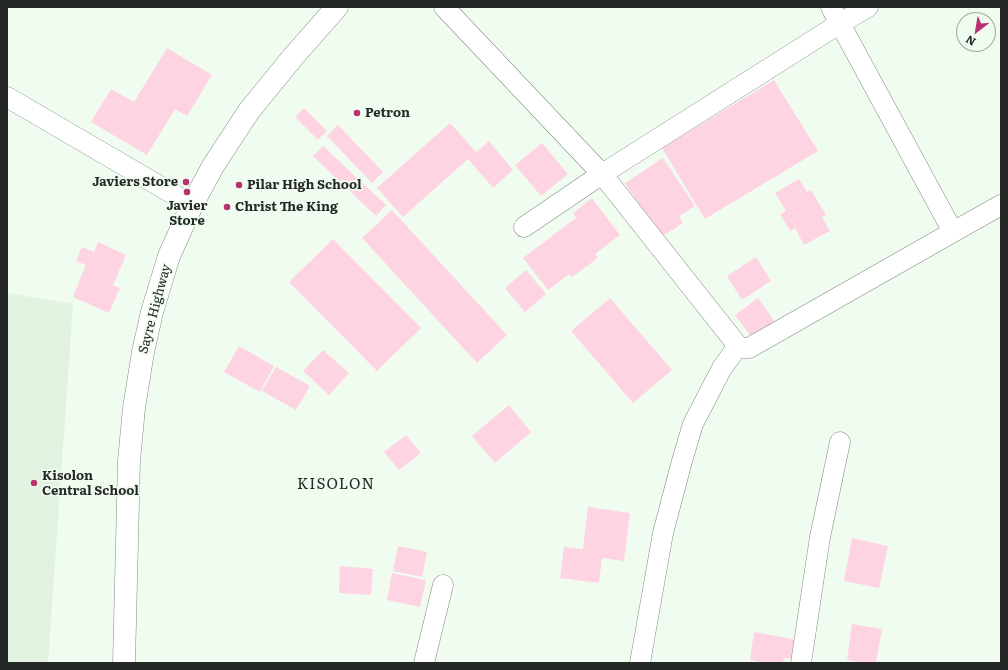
<!DOCTYPE html>
<style>
body{margin:0}
#map{position:relative;width:1008px;height:670px;overflow:hidden;background:#f1fcf0;font-family:Literata,serif}
canvas{display:block}
.frame{position:absolute;inset:0;border:8px solid #252925;pointer-events:none}
.north{position:absolute;left:956px;top:12px;width:40px;height:40px;box-sizing:border-box;background:#f1fcf0;border:1px solid #9fa89f;border-radius:50%;rotate:211deg;font-size:11px;font-weight:700;line-height:16px;text-align:center;color:#252925}
.north::after{content:'';display:block;margin:auto;width:14px;height:18px;background:#ba3170;clip-path:polygon(50% 0,100% 100%,50% 72%,0 100%)}
</style>
<div id="map">
<canvas width="1008" height="670"></canvas>
<div class="frame"></div>
<div class="north">N</div>
</div>
<script>
const ctx = document.querySelector('canvas').getContext('2d');
ctx.lineJoin = 'round';
function fillPath(path, color) { ctx.fillStyle = color; ctx.fill(path, 'evenodd'); }
const shape = rows => new Path2D(rows.map(r => 'M' + r).join(''));
function strokePath(path, color, width, dash) { ctx.strokeStyle = color; ctx.lineWidth = width; ctx.lineCap = dash ? 'butt' : 'round'; ctx.setLineDash(dash || []); ctx.stroke(path); }
function write(font, color, halo, rows, align = 'center') {
  ctx.font = font + ' Literata,serif'; ctx.lineWidth = 3.5; ctx.setLineDash([]); ctx.textBaseline = 'middle'; ctx.strokeStyle = halo; ctx.fillStyle = color; for (const [text, x, y, turn = 0] of rows) {
    ctx.save(); ctx.translate(x, y); ctx.rotate((+turn || 0) * Math.PI / 180); ctx.textAlign = isNaN(turn) ? turn : align; if (halo) ctx.strokeText(text, 0, 0); ctx.fillText(text, 0, 0); ctx.restore();
  }
}
fillPath(shape([
 [7,293,73,304,48,663,7,663]
]), '#e1f2e0');
fillPath(shape([
 [167,48,212,75,187,116,175,109,147,155,91,122,111,89,134,102],
 [774,80,818,151,705,219,662,148],
 [304,108,327,131,318,140,295,117],
 [450,123,476,152,489,141,513,170,493,188,468,159,403,217,377,188],
 [338,125,383,172,372,183,327,136],
 [542,143,568,174,541,196,515,165],
 [323,146,386,205,376,216,313,156],
 [663,158,695,206,679,216,683,223,661,237,625,183],
 [799,179,807,192,811,190,826,215,822,217,830,231,804,245,795,228,790,231,780,214,786,211,775,193],
 [592,198,620,235,595,254,598,258,572,277,569,274,548,290,523,258,576,218,573,213],
 [392,210,507,335,477,363,362,238],
 [333,239,421,328,377,371,289,282],
 [98,242,126,255,113,285,120,288,109,313,73,297,86,265,76,261,82,247,94,252],
 [756,257,771,281,742,300,727,276],
 [526,270,546,294,525,312,505,288],
 [610,298,672,370,633,403,571,331],
 [758,298,776,323,753,339,735,315],
 [239,346,274,366,260,392,224,372],
 [323,350,349,373,329,395,303,371],
 [276,367,310,386,296,410,262,391],
 [509,405,531,432,495,463,472,436],
 [406,435,421,453,399,470,384,452],
 [588,507,630,513,624,561,602,558,599,583,560,578,564,547,583,549],
 [852,538,888,546,879,588,844,581],
 [398,546,427,552,422,577,393,571],
 [340,566,373,569,371,595,339,593],
 [392,573,426,580,420,607,387,600],
 [852,624,882,629,876,663,865,663,847,660],
 [754,632,798,640,795,659,784,658,783,663,767,663,750,660]
]), '#ffd4e2');
const minor = shape([
 [444,7,602,174,738,346,744,348,749,348,953,232,831,7],
 [7,97,192,205],
 [524,227,602,174,839,24,868,7],
 [953,232,1001,205],
 [424,663,443,585],
 [640,663,663,533,682,461,693,424,722,368,738,346],
 [801,663,820,537,840,442]
]);
const trunk = shape([
 [124,663,129,461,134,408,143,352,152,312,169,256,192,205,213,166,249,111,293,57,337,7]
]);
strokePath(minor, '#808a7f', 21);
strokePath(trunk, '#808a7f', 23);
strokePath(minor, '#fff', 20);
strokePath(trunk, '#fff', 22);
for (const [x, y, r, color] of [
 [357,113,4,"#ba3170"],
 [186,182,4,"#ba3170"],
 [239,185,4,"#ba3170"],
 [187,192,4,"#ba3170"],
 [227,207,4,"#ba3170"],
 [34,483,4,"#ba3170"]
]) { const dot = new Path2D(); dot.arc(x, y, r, 0, 2 * Math.PI); ctx.fillStyle = color; ctx.fill(dot); strokePath(dot, '#f1fcf0', 1.5); }
write('bold 13px', '#252925', '#f1fcf0', [
 ["Petron",365,113],
 ["Javiers Store",178,182,"right"],
 ["Pilar High School",247,185],
 ["Javier",187,206,"center"],
 ["Store",187,221,"center"],
 ["Christ The King",235,207],
 ["Kisolon",42,476],
 ["Central School",42,491]
], 'left');
write('13px', '#252925', '#f1fcf0', [
 ["Sayre Highway",155,309,-75]
]);
ctx.letterSpacing = '1px';
write('15px', '#252925', '#f1fcf0', [
 ["KISOLON",336,485]
]);
ctx.letterSpacing = '0px';
</script>
